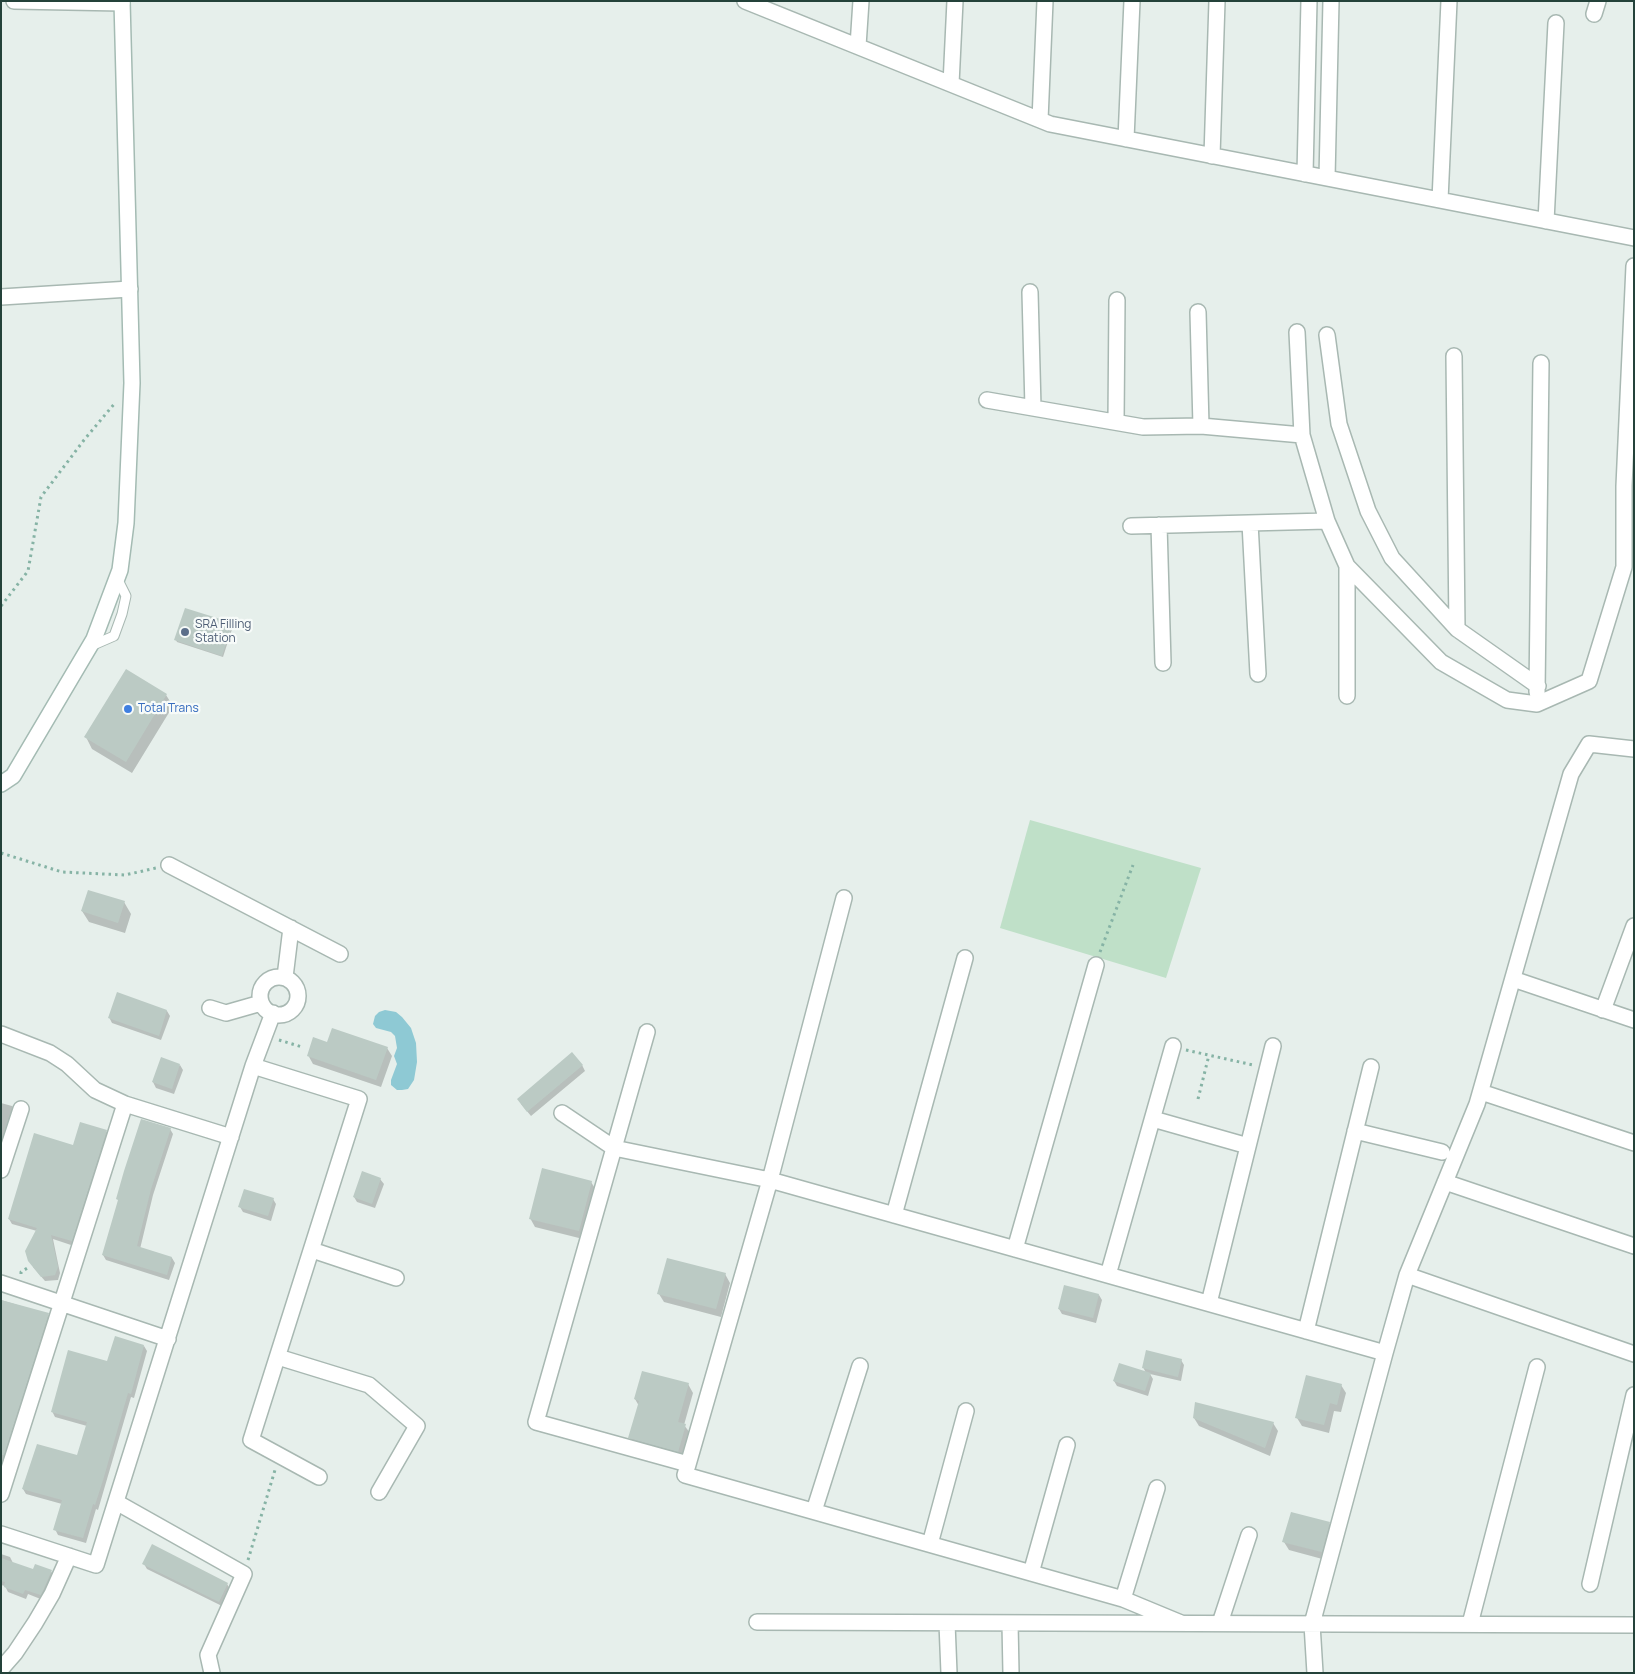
<!DOCTYPE html>
<style>
body{margin:0}
#map{position:relative;width:1635px;height:1674px;overflow:hidden;background:#e6efeb;font-family:Manrope,sans-serif}
canvas{display:block}
.frame{position:absolute;inset:0;border:2px solid #24423a;pointer-events:none}
</style>
<div id="map">
<canvas width="1635" height="1674"></canvas>
<div class="frame"></div>
</div>
<script>
const ctx = document.querySelector('canvas').getContext('2d');
ctx.lineJoin = 'round';
function fillPath(path, color) { ctx.fillStyle = color; ctx.fill(path, 'evenodd'); }
const shape = rows => new Path2D(rows.map(r => 'M' + r).join(''));
function strokePath(path, color, width, dash) { ctx.strokeStyle = color; ctx.lineWidth = width; ctx.lineCap = dash ? 'butt' : 'round'; ctx.setLineDash(dash || []); ctx.stroke(path); }
function write(font, color, halo, rows, align = 'center') {
  ctx.font = font + ' Manrope,sans-serif'; ctx.lineWidth = 4.5; ctx.setLineDash([]); ctx.textBaseline = 'middle'; ctx.strokeStyle = halo; ctx.fillStyle = color; for (const [text, x, y, turn = 0] of rows) {
    ctx.save(); ctx.translate(x, y); ctx.rotate((+turn || 0) * Math.PI / 180); ctx.textAlign = isNaN(turn) ? turn : align; if (halo) ctx.strokeText(text, 0, 0); ctx.fillText(text, 0, 0); ctx.restore();
  }
}
fillPath(shape([
 [1030,820,1201,868,1166,978,1000,928]
]), '#bfe0c8');
fillPath(shape([
 [385,1010,396,1012,402,1017,411,1028,416,1043,417,1062,414,1080,408,1089,402,1090,397,1090,391,1085,391,1080,397,1064,394,1056,397,1048,395,1036,391,1032,376,1028,373,1024,375,1016,379,1012]
]), '#8ec9d4');
fillPath(shape([
 [232,624,233,626,223,657,177,642,176,640],
 [166,695,173,706,132,773,92,749,86,737],
 [124,902,131,914,125,933,89,922,82,911],
 [167,1011,170,1016,161,1040,112,1023,109,1017],
 [328,1044,387,1048,392,1056,381,1087,313,1064,308,1055],
 [180,1065,183,1070,174,1094,156,1088,153,1082],
 [582,1065,585,1071,531,1116,521,1104],
 [1,1103,12,1106,15,1111,1,1153],
 [170,1129,173,1134,153,1195,140,1249,172,1258,175,1263,169,1280,106,1260,103,1255,119,1201],
 [106,1131,109,1136,74,1246,53,1239,60,1273,58,1280,45,1281,33,1267,37,1231,12,1224,9,1219,74,1146],
 [380,1179,384,1184,375,1208,357,1202,354,1197],
 [591,1182,596,1190,583,1239,535,1227,530,1218],
 [273,1199,276,1204,271,1221,243,1212,240,1207],
 [725,1274,730,1283,721,1317,664,1302,659,1294],
 [1099,1295,1102,1300,1096,1323,1062,1314,1059,1309],
 [1,1300,48,1314,51,1320,1,1476],
 [144,1346,147,1351,134,1398,131,1397,105,1486,98,1510,96,1509,86,1543,58,1535,55,1529,62,1504,26,1494,23,1489,78,1457,87,1426,55,1417,52,1411,108,1363],
 [1181,1360,1184,1365,1181,1381,1150,1374,1153,1379,1148,1396,1117,1386,1114,1381,1146,1373,1143,1367],
 [688,1384,693,1393,684,1425,690,1433,683,1459,635,1446,630,1438,639,1406,635,1399],
 [1341,1385,1346,1393,1341,1412,1334,1411,1329,1433,1302,1426,1297,1418],
 [1194,1418,1273,1423,1278,1431,1270,1456,1199,1426],
 [1329,1523,1334,1532,1326,1560,1289,1550,1284,1542],
 [1,1554,10,1557,13,1563,34,1571,36,1566,51,1571,54,1577,43,1600,28,1594,26,1599,8,1592,5,1586,1,1585],
 [144,1564,227,1584,230,1589,222,1606,147,1569]
]), '#0003');
fillPath(shape([
 [185,608,233,623,222,656,174,640],
 [126,669,167,694,126,762,84,737],
 [88,890,125,901,118,923,81,911],
 [117,992,167,1010,159,1036,108,1018],
 [332,1028,388,1047,376,1080,307,1056,313,1037,327,1042],
 [572,1052,583,1065,527,1112,517,1099],
 [161,1057,180,1064,172,1089,152,1082],
 [141,1119,171,1128,151,1189,137,1246,172,1257,167,1275,102,1255,118,1200,116,1199,124,1171],
 [80,1122,107,1130,72,1241,51,1235,58,1267,55,1275,41,1277,28,1261,25,1251,37,1228,8,1219,34,1133,73,1145],
 [542,1168,592,1181,579,1231,529,1219],
 [362,1171,381,1178,372,1204,353,1197],
 [244,1189,274,1198,268,1216,238,1207],
 [667,1258,726,1273,716,1309,657,1294],
 [1064,1285,1099,1294,1093,1318,1058,1309],
 [1,1300,49,1313,4,1455,1,1455],
 [115,1336,144,1345,131,1394,128,1393,103,1480,95,1505,93,1504,83,1538,53,1530,62,1500,22,1489,37,1444,77,1455,87,1422,51,1412,68,1350,107,1361],
 [1146,1350,1182,1359,1178,1377,1142,1368],
 [1119,1363,1151,1373,1145,1391,1113,1381],
 [642,1371,689,1383,678,1422,686,1424,678,1452,628,1438,639,1401,634,1399],
 [1306,1375,1342,1384,1337,1405,1330,1403,1324,1425,1295,1418],
 [1195,1402,1274,1422,1265,1448,1193,1418],
 [1291,1512,1330,1522,1322,1552,1282,1542],
 [152,1544,228,1583,219,1602,142,1564],
 [1,1558,33,1569,35,1564,52,1570,41,1595,25,1590,23,1594,4,1587,5,1582,1,1581]
]), '#bbcac4');
const service = shape([
 [91,646,114,636,122,614,126,596,117,578]
]);
const minor = shape([
 [14,1,122,3],
 [745,1,1050,124,1634,238],
 [1594,14,1598,1],
 [858,46,861,1],
 [951,84,955,1],
 [1040,120,1045,1],
 [1126,139,1132,1],
 [1212,156,1217,1],
 [1305,174,1309,1],
 [1327,178,1331,1],
 [1440,200,1449,1],
 [1546,221,1556,23],
 [1030,292,1033,408],
 [1,297,130,289],
 [1198,312,1201,426],
 [1297,332,1302,435,1327,521,1347,566,1441,662,1507,700,1537,704,1589,681,1624,567,1624,486,1634,266],
 [1327,335,1339,424,1368,511,1392,558,1457,629,1538,686],
 [1454,356,1457,629],
 [987,400,1143,427,1201,426,1302,435],
 [1116,422,1117,300],
 [1250,523,1258,674],
 [1159,525,1163,663],
 [1131,526,1327,521],
 [1347,566,1347,696],
 [1537,692,1541,363],
 [169,865,340,954],
 [844,898,770,1180,685,1475,1123,1599,1181,1623],
 '260 996a19 19 0 1 1 38 0a19 19 0 1 1-38 0Z',
 [285,977,291,928],
 [1513,979,1634,1020],
 [210,1008,226,1013,261,1003],
 [1603,1010,1634,926],
 [647,1032,536,1422,688,1464],
 [1,1034,50,1053,67,1064,95,1090,125,1104,231,1137],
 [253,1066,359,1099,251,1440,319,1477],
 [1481,1092,1634,1143],
 [562,1113,614,1148,770,1180,1385,1353],
 [1153,1119,1248,1146],
 [1355,1131,1442,1152],
 [1,1170,21,1109],
 [1445,1182,1634,1246],
 [894,1215,965,958],
 [1015,1249,1096,965],
 [312,1250,396,1278],
 [1108,1275,1173,1046],
 [1407,1275,1634,1354],
 [1,1283,168,1339],
 [1209,1303,1273,1046],
 [1306,1331,1371,1067],
 [278,1357,369,1385,417,1426,379,1492],
 [1,1494,125,1104],
 [116,1502,244,1574,208,1655,212,1673],
 [814,1511,860,1366],
 [1,1534,96,1565,253,1066,273,1013],
 [930,1544,966,1411],
 [1031,1573,1067,1445],
 [1590,1584,1634,1395],
 [1123,1599,1157,1488],
 [757,1622,1634,1625],
 [947,1623,949,1673],
 [1010,1623,1011,1673],
 [1220,1623,1249,1535],
 [1470,1624,1537,1367],
 [1,1669,15,1653,35,1623,52,1594,69,1556],
 [1315,1673,1312,1624,1385,1353,1407,1275,1477,1104,1571,774,1589,744,1634,749]
]);
const secondary = shape([
 [1,784,13,776,94,639,120,570,126,523,132,383,122,1]
]);
strokePath(service, '#a8b8b2', 11);
strokePath(minor, '#a8b8b2', 18);
strokePath(secondary, '#a4bbb3', 18);
strokePath(shape([
 [1,606,28,571,41,497,84,440,115,403],
 [1,853,62,872,125,875,156,868],
 [1100,952,1133,865],
 [279,1040,302,1047],
 [1186,1050,1253,1065],
 [1198,1099,1209,1055],
 [21,1274,21,1272,29,1267],
 [248,1560,275,1470]
]), '#86b3a5', 3, [2.5, 4]);
strokePath(service, '#fff', 9);
strokePath(minor, '#fff', 15);
strokePath(secondary, '#fff', 15);
for (const [x, y, r, color] of [
 [185,632,5,"#5c6f8a"],
 [128,709,5,"#3f7fe0"]
]) { const dot = new Path2D(); dot.arc(x, y, r, 0, 2 * Math.PI); ctx.fillStyle = color; ctx.fill(dot); strokePath(dot, '#f7fbf9', 2); }
write('12px', '#4e5e75', '#f7fbf9', [
 ["SRA Filling",195,625],
 ["Station",195,639]
], 'left');
write('12px', '#366cbe', '#f7fbf9', [
 ["Total Trans",138,709]
], 'left');
</script>
